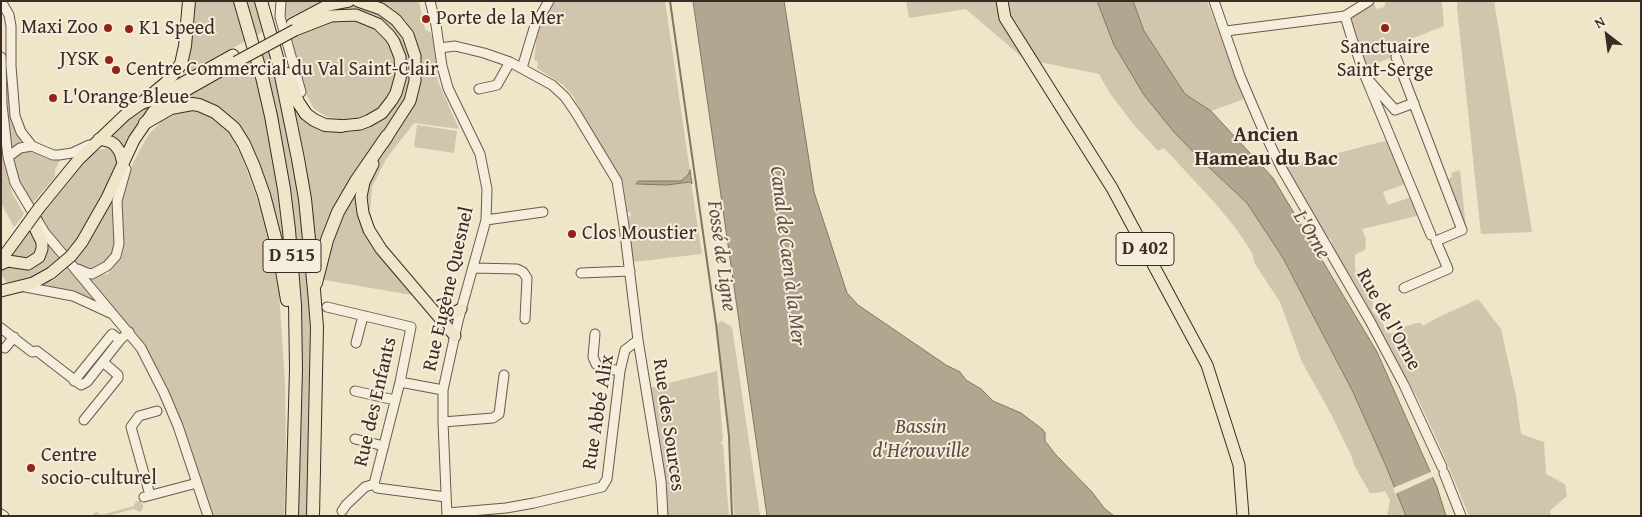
<!DOCTYPE html>
<meta charset="utf-8">
<style>
body{margin:0}
#map{position:relative;width:1642px;height:517px;overflow:hidden;background:#efe5c9;font-family:"Gentium Book Plus",serif}
canvas{display:block}
.frame{position:absolute;inset:0;border:2px solid #3c2b25;pointer-events:none}
.north{position:absolute;left:1582px;top:10px;width:50px;height:50px;-webkit-text-stroke:4px #f5eedc;paint-order:stroke;rotate:330deg;font-size:14px;font-weight:700;line-height:20px;text-align:center;color:#3c2b25}
.north::after{content:'';display:block;margin:auto;width:18px;height:22px;background:#3c2b25;clip-path:polygon(50% 0,100% 100%,50% 72%,0 100%)}
</style>
<div id="map">
<canvas width="1642" height="517"></canvas>
<div class="frame"></div>
<div class="north">N</div>
</div>
<script>
const ctx = document.querySelector('canvas').getContext('2d');
ctx.lineJoin = 'round';
function fillPath(path, color) { ctx.fillStyle = color; ctx.fill(path, 'evenodd'); }
const shape = rows => new Path2D(rows.map(r => 'M' + r).join(''));
function strokePath(path, color, width, dash) { ctx.strokeStyle = color; ctx.lineWidth = width; ctx.lineCap = dash ? 'butt' : 'round'; ctx.setLineDash(dash || []); ctx.stroke(path); }
function write(font, color, halo, rows, align = 'center') {
  ctx.font = font + ' "Gentium Book Plus",serif'; ctx.lineWidth = 4; ctx.setLineDash([]); ctx.textBaseline = 'middle'; ctx.strokeStyle = halo; ctx.fillStyle = color; for (const [text, x, y, turn = 0] of rows) {
    ctx.save(); ctx.translate(x, y); ctx.rotate((+turn || 0) * Math.PI / 180); ctx.textAlign = isNaN(turn) ? turn : align; if (halo) ctx.strokeText(text, 0, 0); ctx.fillText(text, 0, 0); ctx.restore();
  }
}
fillPath(shape([
 [193,1,234,1,246,41,183,74,179,73],
 [245,1,257,1,266,30,255,36],
 [283,1,322,1,282,21],
 [380,1,419,1,425,29,431,33,434,46,438,81,459,129,414,123,386,159,372,187,370,214,367,198,368,183,373,169,406,119,416,100,422,79,421,61,415,38,405,20,394,10],
 [553,1,665,1,690,171,688,175,681,181,638,181,637,185,656,184,667,185,691,182,702,254,633,262,628,217,631,216,630,212,627,212,623,182,592,133,573,96,563,85,537,68,538,61,534,60,538,29],
 [906,1,1097,1,1114,45,1144,95,1222,180,1247,203,1283,258,1353,392,1386,466,1406,516,1387,516,1390,500,1385,491,1377,493,1370,493,1355,467,1351,455,1331,414,1301,360,1280,302,1255,264,1252,253,1237,230,1215,203,1164,148,1158,151,1134,125,1109,92,1099,74,1024,59,966,9,909,18],
 [1133,1,1207,1,1244,99,1211,111,1185,94,1144,31],
 [1386,1,1442,1,1444,26,1401,43,1398,49,1400,54,1365,68,1349,22,1350,17,1373,3,1377,9,1384,7],
 [1457,1,1494,1,1532,232,1481,234,1457,8],
 [354,5,367,8,377,12,397,29,409,52,411,63,409,89,403,103,316,260,306,162,293,100,337,131,352,132,366,128,380,121,390,113,397,103,406,80,405,55,381,21,368,13,353,9,342,9,342,7],
 [340,20,357,21,372,27,386,41,393,55,395,71,392,86,385,101,374,111,359,118,345,120,327,117,314,109,307,96,290,38,322,23],
 [270,49,297,175,310,312,311,346,308,516,297,516,300,341,261,54],
 [252,59,272,151,280,201,287,257,248,146,189,98,188,96],
 [5,91,9,91,13,124,21,142,10,151,4,106],
 [160,98,123,151,109,135,125,121],
 [191,110,205,113,218,120,230,133,242,157,263,215,279,292,285,382,286,461,284,516,213,516,190,445,163,383,139,339,87,277,108,274,121,259,124,249,122,197,133,163,148,135,162,121,176,114],
 [417,125,457,131,454,153,414,147],
 [1,139,7,176,12,193,24,214,14,227,1,203],
 [1389,140,1401,167,1398,169,1405,184,1383,192,1388,205,1414,196,1421,215,1362,229,1366,239,1365,250,1356,254,1355,256,1355,269,1370,298,1373,303,1372,310,1391,334,1400,328,1417,323,1421,323,1423,326,1435,319,1478,299,1501,329,1516,396,1521,434,1544,442,1546,474,1565,484,1567,496,1550,511,1551,516,1469,516,1443,453,1418,399,1337,256,1330,238,1325,239,1286,168,1291,165],
 [108,148,113,150,118,160,114,171,100,202,79,239,67,252,47,232,38,220,89,157,98,150],
 [23,151,29,151,48,159,60,160,55,170,55,177,30,206,17,177,13,158],
 [1460,170,1462,190,1466,228,1448,179,1452,177,1451,173],
 [356,189,357,202,418,296,324,280,333,237,344,212],
 [114,196,117,246,114,256,97,269,87,268,77,264,73,260],
 [31,226,37,236,38,251,26,260,4,259],
 [44,236,60,257,36,276,7,283,1,274,1,268,33,265],
 [67,269,85,285,103,307,35,286,54,280],
 [722,321,732,327,760,516,734,516,730,436,716,324],
 [717,371,723,439,721,443,723,445,729,516,668,516,666,486,649,388],
 [136,501,140,501,143,505,143,509,140,512,134,509,107,516,92,516,96,511,101,515,134,506]
]), '#d1c5ad');
const water = shape([
 [693,1,784,1,814,192,847,293,858,305,946,365,960,372,966,380,981,389,993,401,1021,413,1042,429,1045,433,1045,441,1056,455,1092,492,1104,508,1114,516,767,516,693,1],
 [1097,1,1133,1,1144,31,1185,94,1211,111,1273,178,1377,352,1437,487,1446,516,1406,516,1386,466,1353,392,1283,258,1247,203,1200,159,1174,132,1144,95,1114,45,1097,1],
 [690,170,692,184,690,182,667,185,636,184,638,181,681,181,688,175,690,170]
]);
fillPath(water, '#b2a691');
strokePath(water, '#837566', 1);
fillPath(shape([
 [1433,471,1435,476,1395,494,1393,488]
]), '#efe5c9');
strokePath(shape([
 [670,1,716,324,729,436,732,516]
]), '#837566', 2);
const minor = shape([
 [1,1,9,15,11,26,11,66,15,116,21,132,32,146,53,155,59,155,72,153,89,145],
 [281,1,280,17,301,92],
 [430,1,436,25,442,66,448,88,480,154,487,189,486,220,458,321,443,390,443,422,447,516],
 [1214,1,1240,76,1263,130,1282,169,1370,321,1404,385,1442,467],
 [1345,16,1352,39,1365,76,1395,110,1414,103],
 [1226,31,1345,16,1369,1],
 [440,48,455,46,484,53,510,62,552,85,565,97,576,113,617,181,624,226,638,340,661,481,663,516],
 [1,57,2,105,8,157,15,183,45,233,141,348,164,393,178,426,208,516],
 [1396,57,1462,230,1436,241,1448,269,1404,288],
 [522,68,535,25,549,1],
 [1365,76,1431,235],
 [479,89,497,85,510,62],
 [8,157,20,148,32,146],
 [486,220,543,212],
 [474,268,517,269,523,272,527,278,525,319],
 [78,269,87,273,92,274,107,266,116,256,119,244,117,201,126,169],
 [581,273,630,271],
 [20,286,73,296,110,313],
 [327,307,411,327,400,382,374,484],
 [1,328,32,352,37,351,81,385,87,382,120,340,129,332],
 [595,334,593,357,596,364,599,367,620,371],
 [356,343,363,316],
 [5,348,14,337],
 [74,381,112,334,120,340],
 [400,382,443,390],
 [355,391,395,400],
 [84,420,118,378,118,375,103,362],
 [443,422,493,418,499,414,504,375],
 [355,439,384,446],
 [1444,473,1461,516],
 [374,484,377,488,446,497],
 [150,495,131,427,139,416,157,411],
 [144,497,197,483],
 [342,511,346,505,365,487,374,484],
 [447,513,506,508,534,503,602,487,607,479,620,371,625,350,638,340],
 [1,514,4,516]
]);
const major = shape([
 [358,1,381,9,396,20,408,35,415,56,415,81,410,101,383,143],
 [1002,1,1005,18,1112,188,1207,365,1239,465,1243,516],
 [292,24,328,5,349,1],
 [295,30,331,16,356,15,378,24,390,36,394,42,400,57,401,75,396,93,392,100,382,113,368,121,360,124,341,126],
 [99,139,111,142,115,145,120,152,123,163],
 [373,164,364,182,361,197,363,213,369,230,381,249,455,336],
 [39,208,79,159,125,115,142,103,150,101,233,55],
 [82,242,107,198,134,140,153,112,167,101,236,62],
 [1,260,26,226],
 [1,264,8,261,28,264,39,257,42,249,42,242,36,230,36,220],
 [1,291,33,283,51,273],
 [439,317,454,313,461,309]
]);
const highway = shape([
 [240,1,262,77,271,116,284,189,289,230,295,305,296,369,292,516],
 [261,1,278,61,298,159,305,199,314,290,317,327,313,516],
 [288,74,298,102,306,114,314,120,325,125,341,126],
 [142,103,166,83,181,64,185,46,189,1],
 [145,123,171,108,192,104,199,105,215,112,234,128,244,144,254,167,264,195,279,253,287,300],
 [316,283,327,240,338,212,356,181,387,136]
]);
strokePath(minor, '#695a4e', 11);
strokePath(major, '#3c2b25', 13);
strokePath(highway, '#3c2b25', 14);
strokePath(minor, '#f5eedc', 9);
strokePath(major, '#efe5c9', 11);
strokePath(highway, '#efe5c9', 12);
const majorBridge = shape([
 [236,62,295,30],
 [26,226,39,208],
 [51,273,71,256,82,242]
]);
strokePath(majorBridge, '#3c2b25', 13, []);
strokePath(majorBridge, '#efe5c9', 11);
for (const [x, y, r, color] of [
 [426,19,5,"#8f2418"],
 [108,28,5,"#8f2418"],
 [1385,28,5,"#8f2418"],
 [129,29,5,"#8f2418"],
 [109,60,5,"#8f2418"],
 [116,70,5,"#8f2418"],
 [53,98,5,"#8f2418"],
 [572,234,5,"#8f2418"],
 [31,468,5,"#8f2418"]
]) { const dot = new Path2D(); dot.arc(x, y, r, 0, 2 * Math.PI); ctx.fillStyle = color; ctx.fill(dot); strokePath(dot, '#f5eedc', 2); }
for (const [x, y, w] of [
 [1145,249,58],
 [292,256,58]
]) { const box = new Path2D(); box.roundRect(x - w / 2, y - 16.5, w, 33, 4); ctx.fillStyle = '#f5eedc'; ctx.fill(box); strokePath(box, '#3c2b25', 1); }
write('bold 19px', '#3c2b25', null, [
 ["D 402",1145,249],
 ["D 515",292,256]
]);
write('20px', '#3c2b25', '#f5eedc', [
 ["Porte de la Mer",436,19],
 ["Maxi Zoo",98,28,"right"],
 ["K1 Speed",139,29],
 ["Sanctuaire",1385,48,"center"],
 ["Saint-Serge",1385,71,"center"],
 ["JYSK",99,60,"right"],
 ["Centre Commercial du Val Saint-Clair",126,70],
 ["L'Orange Bleue",63,98],
 ["Clos Moustier",582,234],
 ["Centre",41,456],
 ["socio-culturel",41,479]
], 'left');
write('20px', '#3c2b25', '#f5eedc', [
 ["Rue Eugène Quesnel",449,289,-77],
 ["Rue de l'Orne",1388,320,61],
 ["Rue des Enfants",376,402,-77],
 ["Rue Abbé Alix",599,412,-81],
 ["Rue des Sources",668,425,82]
]);
write('bold 21px', '#3c2b25', '#f5eedc', [
 ["Ancien",1266,136],
 ["Hameau du Bac",1266,160]
]);
write('italic 21px', '#5f5045', '#f5eedc', [
 ["L'Orne",1311,235,59],
 ["Fossé de Ligne",721,256,82],
 ["Canal de Caen à la Mer",787,256,83],
 ["Bassin",921,428],
 ["d'Hérouville",921,452]
]);
</script>
